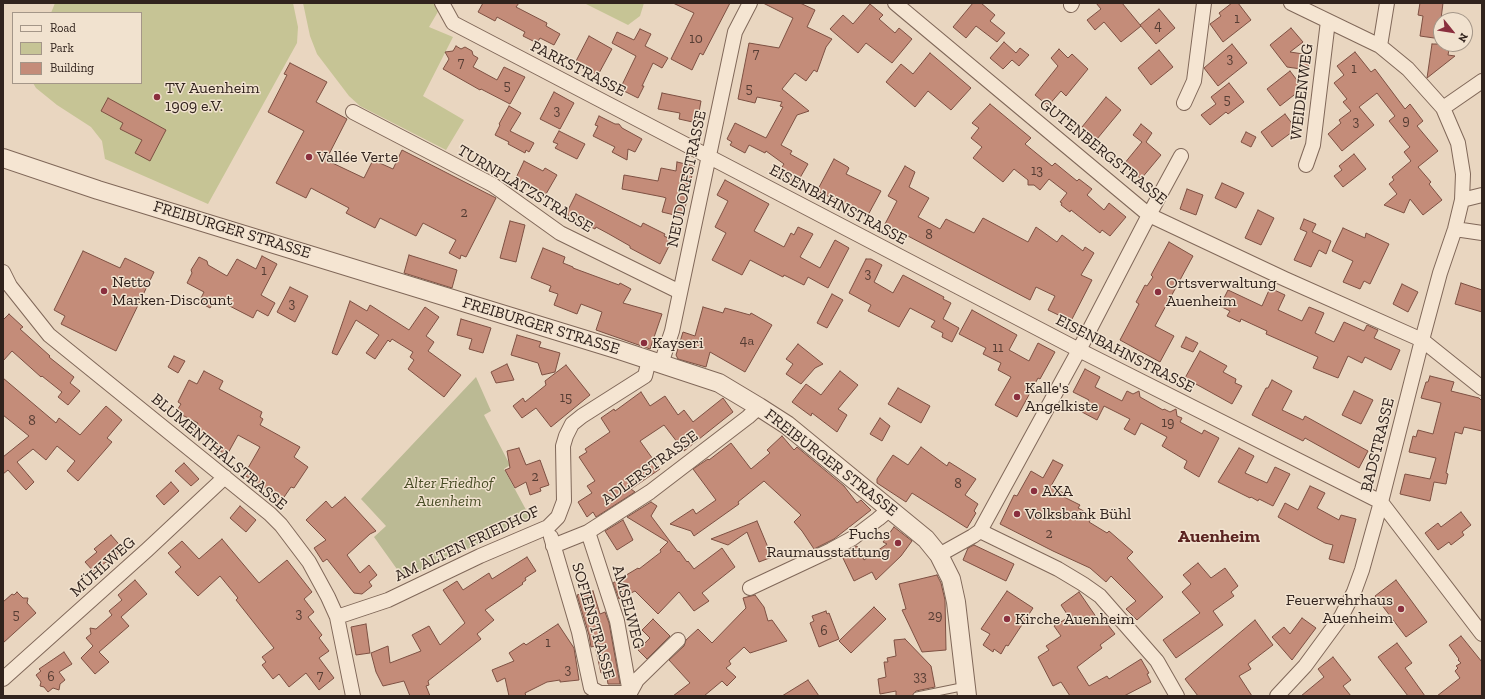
<!DOCTYPE html>
<meta charset="utf-8">
<style>
body{margin:0}
#map{position:relative;width:1485px;height:699px;overflow:hidden;background:#e9d6c0;font-family:"Zilla Slab",serif}
canvas{display:block}
.frame{position:absolute;inset:0;border:4px solid #31231d;pointer-events:none}
.legend{position:absolute;left:12px;top:12px;width:130px;height:72px;box-sizing:border-box;background:#f1e2cf;border:1px solid #a49688;margin:0;padding:5px 7px;list-style:none;font-size:12px;color:#31231d}
.legend li{display:flex;align-items:center;gap:8px;height:20px}
.legend b{width:20px;border:1px solid #a49688}
.north{position:absolute;left:1433px;top:12px;width:40px;height:40px;box-sizing:border-box;background:#f1e2cf;border:1px solid #a49688;border-radius:50%;rotate:120deg;font-size:11px;font-weight:700;line-height:16px;text-align:center;color:#31231d}
.north::after{content:'';display:block;margin:auto;width:14px;height:18px;background:#8a2f3e;clip-path:polygon(50% 0,100% 100%,50% 72%,0 100%)}
</style>
<div id="map">
<canvas width="1485" height="699"></canvas>
<div class="frame"></div>
<ul class="legend">
<li><b style="height:5px;background:#f5e5d2"></b>Road</li>
<li><b style="height:11px;background:#c6c495"></b>Park</li>
<li><b style="height:11px;background:#c48c79"></b>Building</li>
</ul>
<div class="north">N</div>
</div>
<script>
const ctx = document.querySelector('canvas').getContext('2d');
ctx.lineJoin = 'round';
function fillPath(path, color) { ctx.fillStyle = color; ctx.fill(path, 'evenodd'); }
const shape = rows => new Path2D(rows.map(r => 'M' + r).join(''));
function strokePath(path, color, width, dash) { ctx.strokeStyle = color; ctx.lineWidth = width; ctx.lineCap = dash ? 'butt' : 'round'; ctx.setLineDash(dash || []); ctx.stroke(path); }
function write(font, color, halo, rows, align = 'center') {
  ctx.font = font + ' "Zilla Slab",serif'; ctx.lineWidth = 3; ctx.setLineDash([]); ctx.textBaseline = 'middle'; ctx.strokeStyle = halo; ctx.fillStyle = color; for (const [text, x, y, turn = 0] of rows) {
    ctx.save(); ctx.translate(x, y); ctx.rotate((+turn || 0) * Math.PI / 180); ctx.textAlign = isNaN(turn) ? turn : align; if (halo) ctx.strokeText(text, 0, 0); ctx.fillText(text, 0, 0); ctx.restore();
  }
}
fillPath(shape([
 [55,3,293,3,298,27,297,43,208,204,105,159,102,141,91,127,57,105,36,88,33,83,141,83,141,13,51,13],
 [303,3,443,3,429,27,453,37,423,96,464,120,446,150,360,106,349,96,317,54,310,36],
 [584,3,644,3,640,16,628,25]
]), '#c6c495');
fillPath(shape([
 [476,377,491,411,484,415,510,465,504,469,531,519,404,579,374,537,386,526,361,499]
]), '#bbba94');
const building = shape([
 [483,3,519,3,516,7,547,23,546,26,560,34,554,45,540,38,537,43,523,36,525,32,497,17,495,21,478,12,483,3],
 [673,3,730,3,703,55,700,53,692,70,671,59,694,13,673,3],
 [763,3,800,3,815,10,807,27,832,39,826,47,817,72,814,70,806,81,795,73,782,89,809,111,797,115,781,145,792,151,790,154,808,164,797,183,778,173,784,164,766,151,765,153,749,145,745,153,730,145,732,142,727,139,735,123,766,138,783,107,780,106,782,102,757,97,755,103,738,99,749,43,779,48,793,18,763,3],
 [973,3,981,3,995,15,990,21,1005,33,997,42,976,26,966,38,953,27,973,3],
 [1096,3,1122,3,1141,26,1121,42,1104,22,1095,30,1087,20,1101,9,1096,3],
 [1232,3,1238,3,1251,20,1223,42,1210,24,1221,16,1219,13,1232,3],
 [1420,3,1443,3,1441,19,1441,39,1420,36,1423,16,1418,15,1420,3],
 [870,4,883,15,879,19,895,33,899,28,912,39,892,63,866,43,858,53,830,29,843,15,853,24,870,4],
 [1159,9,1175,28,1156,44,1140,25,1159,9],
 [1291,28,1303,42,1290,52,1310,55,1308,70,1287,67,1270,45,1291,28],
 [640,29,651,34,645,46,668,58,662,68,653,63,642,86,644,86,638,98,620,89,636,56,612,43,617,32,634,40,640,29],
 [589,36,612,49,598,75,575,63,589,36],
 [1004,42,1016,53,1020,48,1029,55,1019,66,1012,60,1003,69,990,58,1004,42],
 [1232,44,1247,63,1218,86,1204,68,1232,44],
 [1432,44,1450,44,1448,55,1455,56,1427,78,1432,44],
 [456,46,461,49,465,47,472,51,473,55,478,58,473,67,497,80,504,67,525,77,510,104,481,89,480,90,473,86,443,69,449,59,445,52,453,51,456,46],
 [1059,49,1068,58,1072,54,1088,69,1066,96,1061,91,1048,106,1035,95,1058,66,1051,58,1059,49],
 [1159,50,1173,67,1151,85,1138,68,1159,50],
 [1355,52,1371,72,1375,69,1405,109,1410,104,1423,121,1417,126,1438,151,1418,167,1431,182,1429,184,1442,200,1423,215,1410,199,1404,213,1384,205,1397,194,1389,184,1394,180,1392,177,1411,161,1404,152,1410,147,1389,121,1395,116,1377,93,1359,107,1374,125,1342,151,1328,134,1341,123,1339,120,1351,111,1343,102,1347,99,1334,83,1344,75,1337,66,1355,52],
 [930,53,971,88,951,110,928,91,915,107,886,82,901,64,913,74,930,53],
 [290,63,327,82,316,102,347,119,326,160,364,178,373,160,393,169,402,150,496,198,466,257,461,255,460,259,449,253,456,240,423,223,416,236,380,218,375,228,346,213,349,208,311,188,306,198,276,183,304,131,268,112,287,75,284,74,290,63],
 [1290,71,1303,88,1280,106,1267,89,1290,71],
 [1229,83,1244,102,1228,114,1226,112,1210,125,1201,115,1216,104,1211,97,1229,83],
 [554,92,574,103,560,129,540,119,554,92],
 [662,93,701,101,697,123,679,119,680,113,658,109,662,93],
 [1106,97,1121,110,1097,139,1082,127,1106,97],
 [108,98,166,130,150,161,135,153,142,140,120,129,123,123,101,111,108,98],
 [990,104,1031,138,1025,144,1052,166,1055,163,1077,181,1079,179,1092,189,1087,195,1104,210,1109,203,1126,217,1110,236,1102,230,1100,233,1071,210,1070,212,1061,205,1062,203,1060,202,1067,193,1049,179,1040,190,1034,185,1028,185,1028,180,1014,169,1003,182,973,158,982,147,971,138,979,128,972,123,990,104],
 [509,106,521,113,510,131,534,143,529,152,526,150,525,153,508,144,509,142,495,135,500,125,499,124,509,106],
 [1285,114,1296,129,1272,147,1261,132,1285,114],
 [599,116,615,124,619,124,622,128,642,139,635,152,628,149,627,160,612,152,615,147,593,136,598,126,595,125,599,116],
 [1141,124,1152,133,1146,142,1161,155,1141,179,1124,164,1142,142,1133,135,1141,124],
 [559,131,585,144,577,159,555,148,558,144,553,142,559,131],
 [1246,132,1256,137,1251,147,1241,142,1246,132],
 [1354,154,1366,169,1343,187,1334,176,1342,170,1339,166,1354,154],
 [834,159,848,167,849,168,846,174,881,191,868,215,817,191,834,159],
 [524,161,543,171,545,168,557,175,546,194,541,191,540,193,515,180,524,161],
 [677,162,694,166,683,217,662,212,666,198,663,197,622,189,624,175,658,181,661,168,676,171,677,162],
 [905,166,915,172,909,187,929,198,918,217,940,229,946,219,974,233,983,218,1028,242,1036,227,1057,242,1062,235,1083,251,1085,247,1094,253,1081,275,1092,280,1071,321,1048,310,1055,296,1036,287,1030,300,885,224,897,201,888,196,905,166],
 [725,180,769,204,754,231,784,247,791,233,794,235,798,227,813,234,800,257,820,268,835,240,849,248,828,288,808,277,804,285,784,275,783,277,750,260,742,275,712,260,726,233,715,227,728,201,717,195,725,180],
 [1222,183,1244,193,1236,208,1215,198,1222,183],
 [1187,189,1203,195,1196,215,1180,209,1187,189],
 [576,194,641,227,643,223,665,234,664,236,672,240,660,264,630,248,630,246,609,234,596,227,595,229,566,214,576,194],
 [1258,210,1274,218,1261,245,1245,238,1258,210],
 [1304,219,1316,224,1312,232,1331,241,1326,254,1319,250,1311,267,1294,260,1307,232,1300,229,1304,219],
 [510,221,525,225,516,262,500,258,510,221],
 [1343,228,1365,238,1366,233,1389,244,1370,284,1364,281,1360,289,1343,282,1353,261,1332,251,1343,228],
 [1169,242,1193,256,1155,326,1174,336,1160,362,1120,340,1139,304,1136,302,1145,285,1147,286,1153,277,1151,275,1169,242],
 [543,248,565,257,563,263,573,267,573,268,619,285,620,283,631,289,623,303,662,314,650,349,596,330,602,312,581,304,577,314,554,305,558,294,549,291,551,286,531,278,543,248],
 [83,251,120,268,125,258,154,272,116,351,61,324,65,316,54,310,83,251],
 [409,255,457,270,452,288,404,273,409,255],
 [262,256,277,264,261,295,275,303,268,316,257,310,253,318,216,299,210,308,199,302,204,292,187,283,192,273,191,270,199,257,207,261,208,265,227,276,237,259,256,269,262,256],
 [866,259,871,259,882,265,874,282,893,293,903,275,944,297,943,299,951,303,943,319,959,328,952,342,942,337,943,333,931,327,935,321,910,308,899,327,868,311,871,305,849,293,866,259],
 [1461,283,1482,290,1482,312,1455,304,1461,283],
 [1402,284,1418,292,1408,312,1393,304,1402,284],
 [290,287,308,296,295,322,277,312,290,287],
 [1270,288,1285,295,1278,310,1302,321,1309,307,1324,313,1315,333,1334,342,1344,322,1364,331,1367,325,1378,330,1374,338,1400,350,1391,370,1365,357,1362,363,1348,356,1338,378,1313,368,1318,357,1266,334,1267,331,1241,319,1240,322,1227,316,1230,311,1220,306,1228,290,1262,306,1270,288],
 [832,294,843,300,827,328,817,323,832,294],
 [350,301,367,311,370,305,409,330,425,307,439,317,426,336,434,342,428,351,461,375,444,397,408,369,414,360,410,357,413,352,392,339,390,342,388,340,375,359,366,353,379,335,356,320,337,355,332,353,350,301],
 [703,307,723,313,725,308,750,315,751,313,772,325,745,372,710,352,706,367,678,359,676,355,683,332,695,336,703,307],
 [972,310,1017,335,1009,350,1029,361,1038,343,1055,352,1040,379,1038,378,1017,417,995,405,1011,377,998,370,1001,363,983,354,986,348,959,334,972,310],
 [9,314,23,327,20,329,50,356,49,357,74,377,70,383,80,391,68,405,58,397,62,392,42,376,41,377,12,351,3,361,3,320,9,314],
 [461,319,491,328,483,353,469,349,472,339,457,335,461,319],
 [517,335,541,342,539,347,560,353,555,372,542,375,538,363,511,355,517,335],
 [1186,337,1198,343,1193,352,1181,347,1186,337],
 [798,344,823,364,815,368,801,384,786,374,793,364,786,359,798,344],
 [1200,351,1227,366,1223,372,1236,379,1235,383,1242,386,1232,404,1185,378,1200,351],
 [174,356,185,361,178,373,168,367,174,356],
 [507,364,514,380,496,383,491,372,507,364],
 [566,365,590,395,551,427,536,408,522,418,513,406,523,398,525,402,546,385,545,381,566,365],
 [1085,369,1100,377,1095,387,1122,401,1127,391,1133,394,1139,391,1140,397,1163,410,1164,409,1170,412,1176,409,1177,416,1182,418,1180,422,1202,434,1204,430,1219,438,1199,477,1184,468,1187,461,1162,446,1167,437,1141,423,1135,435,1124,429,1130,419,1104,406,1097,420,1082,412,1089,400,1073,392,1085,369],
 [204,371,223,381,219,389,262,412,260,417,263,419,260,425,300,447,294,457,308,467,294,488,291,487,280,503,268,495,271,491,244,475,260,447,238,435,227,455,213,447,215,443,194,432,198,423,176,412,181,404,178,402,189,380,197,384,204,371],
 [840,371,858,385,838,409,847,415,837,432,812,413,811,416,792,402,806,384,821,395,840,371],
 [1430,376,1454,382,1451,391,1479,398,1482,401,1482,431,1464,427,1462,434,1455,432,1446,473,1448,474,1446,484,1434,482,1430,501,1400,494,1405,474,1430,479,1436,458,1409,452,1413,436,1416,437,1418,430,1433,434,1441,403,1421,398,1426,382,1428,382,1430,376],
 [3,378,56,423,59,418,80,435,106,406,122,420,107,438,112,442,78,481,67,471,75,461,57,446,46,460,33,449,17,462,34,482,26,490,8,470,3,474,3,457,29,436,3,415,3,378],
 [1272,380,1292,391,1282,410,1303,420,1305,416,1368,451,1359,468,1305,438,1303,441,1252,415,1266,388,1268,388,1272,380],
 [898,388,930,406,921,423,888,404,898,388],
 [1354,391,1373,400,1361,424,1342,415,1354,391],
 [641,392,650,406,665,396,678,415,684,410,693,422,723,398,733,412,684,451,664,425,640,441,660,469,631,489,635,492,596,517,593,512,587,517,578,502,592,493,587,486,595,481,579,457,587,452,585,449,610,432,601,418,614,409,615,411,641,392],
 [880,418,890,426,882,441,870,434,880,418],
 [782,436,794,450,797,447,844,486,857,503,861,500,871,510,834,539,814,549,802,531,794,522,801,515,764,481,738,502,739,504,694,536,691,531,670,524,693,509,696,514,716,500,693,469,708,459,709,460,731,443,751,469,770,453,767,450,782,436],
 [921,447,947,466,949,462,976,479,965,495,978,504,974,511,976,513,967,528,912,493,906,502,877,483,877,479,893,455,908,465,921,447],
 [519,448,526,465,540,460,549,485,540,488,541,491,530,495,526,482,515,488,505,470,510,468,507,451,519,448],
 [1239,448,1254,456,1245,473,1267,483,1275,467,1290,474,1273,506,1259,499,1258,501,1251,497,1250,498,1218,482,1239,448],
 [1053,460,1063,465,1051,486,1065,494,1064,497,1080,505,1078,508,1093,516,1089,522,1107,533,1109,531,1133,552,1127,558,1163,597,1137,620,1126,609,1136,601,1111,576,1106,582,1090,568,1053,551,1000,524,1014,495,1017,496,1031,471,1043,478,1053,460],
 [184,463,199,479,191,486,175,471,184,463],
 [171,482,179,491,164,505,156,496,171,482],
 [1310,486,1325,493,1317,508,1339,520,1341,515,1356,519,1344,563,1329,559,1333,545,1325,543,1310,535,1278,517,1285,503,1298,510,1310,486],
 [345,497,376,531,370,534,347,555,360,573,369,565,377,575,369,582,372,586,362,594,354,593,327,559,323,562,314,548,326,540,306,520,326,501,332,508,345,497],
 [651,502,657,506,651,516,678,552,679,551,687,562,688,561,694,569,722,548,735,567,702,593,709,601,694,611,679,592,658,614,635,591,619,599,613,583,638,568,639,569,661,552,660,550,668,542,627,517,651,502],
 [240,506,256,520,246,532,230,518,240,506],
 [1461,512,1471,525,1462,532,1464,535,1451,545,1449,542,1438,550,1425,533,1438,523,1441,527,1461,512],
 [623,520,633,540,617,550,605,531,623,520],
 [757,521,772,557,759,562,747,532,728,545,711,539,757,521],
 [894,527,912,541,901,556,876,580,872,572,854,581,841,554,857,546,864,560,887,544,883,542,894,527],
 [111,535,123,549,107,563,106,562,94,572,85,562,97,552,94,549,111,535],
 [222,539,259,583,287,560,312,592,304,599,314,612,308,617,322,635,319,638,329,651,319,658,334,678,319,690,306,673,289,687,279,674,273,679,262,665,266,662,262,657,274,648,236,600,238,598,220,576,198,596,175,572,181,567,168,553,182,541,199,559,222,539],
 [974,545,1014,564,1006,581,963,560,968,548,974,545],
 [527,557,536,571,525,578,526,580,522,583,523,584,485,610,494,620,477,634,481,639,428,681,429,685,426,686,430,696,410,696,404,681,383,686,376,672,371,653,388,646,390,663,421,651,412,635,429,626,440,645,465,623,443,590,457,581,463,590,489,573,492,579,527,557],
 [1198,563,1211,578,1225,568,1238,586,1231,592,1234,596,1213,611,1223,625,1176,658,1163,640,1200,613,1182,592,1191,584,1183,575,1198,563],
 [937,575,941,583,945,600,946,650,922,652,902,610,906,609,899,584,937,575],
 [135,580,147,594,121,617,129,626,99,652,109,662,95,674,81,658,93,646,86,638,91,634,90,628,96,629,112,615,109,611,122,600,118,595,135,580],
 [1396,580,1427,622,1406,637,1375,596,1396,580],
 [593,591,600,614,605,612,609,623,620,684,608,684,606,672,601,673,595,646,591,647,589,635,577,595,593,591],
 [1007,591,1033,608,1008,646,1006,645,1001,654,994,649,993,652,983,645,990,634,981,629,1007,591],
 [17,592,23,598,28,598,27,603,36,613,3,643,3,602,12,594,14,595,17,592],
 [1079,592,1101,624,1105,621,1115,634,1100,645,1102,648,1077,667,1089,686,1107,676,1109,679,1141,659,1149,673,1147,674,1151,682,1124,696,1070,696,1061,682,1053,686,1038,657,1049,650,1046,646,1061,636,1054,626,1069,617,1061,605,1079,592],
 [755,595,764,607,768,621,772,620,787,641,750,653,744,647,729,661,731,664,726,668,736,677,727,686,722,681,704,696,673,696,690,683,669,660,684,646,686,640,698,629,712,643,746,608,743,598,755,595],
 [874,607,886,619,851,653,839,641,874,607],
 [826,611,827,614,829,613,839,639,819,647,810,623,814,621,812,616,826,611],
 [1302,618,1316,628,1292,660,1272,637,1284,627,1290,634,1302,618],
 [653,619,670,636,647,659,638,650,650,638,642,630,653,619],
 [1255,620,1273,645,1248,664,1251,669,1239,676,1252,696,1198,696,1185,679,1255,620],
 [366,624,370,653,356,655,351,627,366,624],
 [558,624,574,648,579,680,560,682,560,680,547,682,525,693,526,696,509,696,505,678,497,682,492,670,514,661,509,653,524,643,526,645,558,624],
 [1461,636,1482,662,1482,696,1437,696,1460,678,1455,671,1458,668,1456,666,1461,663,1458,660,1459,659,1449,645,1461,636],
 [905,639,931,666,935,687,916,691,912,696,896,696,896,691,880,694,878,679,886,677,884,662,888,662,887,658,896,656,894,640,905,639],
 [1397,643,1412,663,1405,668,1425,696,1408,696,1378,657,1397,643],
 [64,652,72,664,59,672,65,680,60,684,59,690,53,688,48,692,44,687,40,686,41,682,36,675,41,671,39,669,64,652],
 [1333,657,1351,680,1343,686,1351,696,1301,696,1324,677,1318,669,1333,657],
 [808,680,819,696,782,696,808,680]
]);
fillPath(building, '#c48c79');
strokePath(building, '#7d5042', 1);
const service = shape([
 [917,696,966,686]
]);
const minor = shape([
 [442,3,453,23,1079,350,1381,502,1482,634],
 [895,3,1149,215,1285,279,1422,340,1482,388],
 [1071,5,1072,3],
 [1380,46,1387,3],
 [1184,103,1194,81,1204,3],
 [1443,108,1482,81],
 [353,112,493,185,560,233,680,292],
 [1306,165,1313,145,1328,21],
 [1462,200,1482,195],
 [1455,229,1482,233],
 [3,272,10,286,49,335,270,514,281,525,309,562,328,597,337,617,353,696],
 [661,364,672,331,735,32,750,3],
 [980,531,1058,569,1083,584,1100,596,1157,661,1177,696],
 [588,532,617,621,630,693],
 [551,537,579,632,591,688,600,693,630,693,630,696],
 [553,546,588,532,650,492,748,417,759,407],
 [939,555,973,536,980,531,1079,350,1149,215,1181,156],
 [750,588,831,550,853,538,878,519,890,509],
 [337,617,388,600,480,556,548,527,558,517,564,501,563,446,566,436,572,424,582,416,645,376,649,360],
 [3,679,147,550,225,477],
 [630,693,637,680,678,640],
 [1277,696,1305,666,1341,617,1354,592,1362,570,1381,502,1422,340,1440,273,1455,229,1462,200,1463,174,1458,143,1443,108,1408,69,1380,46,1291,3]
]);
const tertiary = shape([
 [3,158,98,190,619,350,719,383,759,407,787,425,926,539,939,555,951,579,956,602,967,696]
]);
strokePath(service, '#806859', 9);
strokePath(minor, '#806859', 16);
strokePath(tertiary, '#806859', 20);
strokePath(service, '#f5e5d2', 7);
strokePath(minor, '#f5e5d2', 14);
strokePath(tertiary, '#f5e5d2', 18);
for (const [x, y, r, color] of [
 [157,97,4,"#8a2f3e"],
 [309,157,4,"#8a2f3e"],
 [104,291,4,"#8a2f3e"],
 [1158,292,4,"#8a2f3e"],
 [644,343,4,"#8a2f3e"],
 [1017,397,4,"#8a2f3e"],
 [1034,491,4,"#8a2f3e"],
 [1017,514,4,"#8a2f3e"],
 [898,543,4,"#8a2f3e"],
 [1401,609,4,"#8a2f3e"],
 [1007,619,4,"#8a2f3e"]
]) { const dot = new Path2D(); dot.arc(x, y, r, 0, 2 * Math.PI); ctx.fillStyle = color; ctx.fill(dot); strokePath(dot, '#f1e2cf', 1.5); }
write('14px', '#563d34', null, [
 ["1",1237,19],
 ["4",1158,26],
 ["10",696,39],
 ["7",756,54],
 ["3",1230,59],
 ["7",461,63],
 ["1",1354,69],
 ["5",507,86],
 ["5",749,89],
 ["5",1227,100],
 ["3",557,111],
 ["9",1406,121],
 ["3",1356,122],
 ["13",1037,171],
 ["2",464,213],
 ["8",929,235],
 ["1",264,271],
 ["3",868,274],
 ["3",292,304],
 ["4a",747,341],
 ["11",998,348],
 ["15",566,398],
 ["8",32,421],
 ["19",1168,423],
 ["2",535,477],
 ["8",958,484],
 ["2",1049,534],
 ["3",299,614],
 ["5",16,615],
 ["29",935,616],
 ["6",824,631],
 ["1",548,643],
 ["3",568,670],
 ["7",320,676],
 ["6",51,677],
 ["33",920,677]
]);
write('16px', '#31231d', '#f1e2cf', [
 ["PARKSTRASSE",578,69,27],
 ["WEIDENWEG",1302,92,-83],
 ["GUTENBERGSTRASSE",1103,152,39],
 ["NEUDORFSTRASSE",687,179,-78],
 ["TURNPLATZSTRASSE",525,189,31],
 ["EISENBAHNSTRASSE",838,205,28],
 ["FREIBURGER STRASSE",232,230,17],
 ["FREIBURGER STRASSE",541,326,17],
 ["EISENBAHNSTRASSE",1125,354,27],
 ["BADSTRASSE",1378,445,-76],
 ["BLUMENTHALSTRASSE",219,452,40],
 ["FREIBURGER STRASSE",831,463,38],
 ["ADLERSTRASSE",650,468,-36],
 ["AM ALTEN FRIEDHOF",467,544,-25],
 ["MÜHLWEG",103,567,-42],
 ["AMSELWEG",628,607,75],
 ["SOFIENSTRASSE",593,621,74]
]);
write('16px', '#31231d', '#f1e2cf', [
 ["TV Auenheim",165,88],
 ["1909 e.V.",165,106],
 ["Vallée Verte",317,157],
 ["Netto",112,282],
 ["Marken-Discount",112,300],
 ["Ortsverwaltung",1166,283],
 ["Auenheim",1166,301],
 ["Kayseri",652,343],
 ["Kalle's",1025,388],
 ["Angelkiste",1025,406],
 ["AXA",1042,491],
 ["Volksbank Bühl",1025,514],
 ["Fuchs",890,534,"right"],
 ["Raumausstattung",890,552,"right"],
 ["Feuerwehrhaus",1393,600,"right"],
 ["Auenheim",1393,618,"right"],
 ["Kirche Auenheim",1015,619]
], 'left');
write('italic 16px', '#484c25', '#f1e2cf', [
 ["Alter Friedhof",449,483],
 ["Auenheim",449,501]
]);
write('bold 18px', '#5a2320', '#f1e2cf', [
 ["Auenheim",1219,537]
]);
</script>
